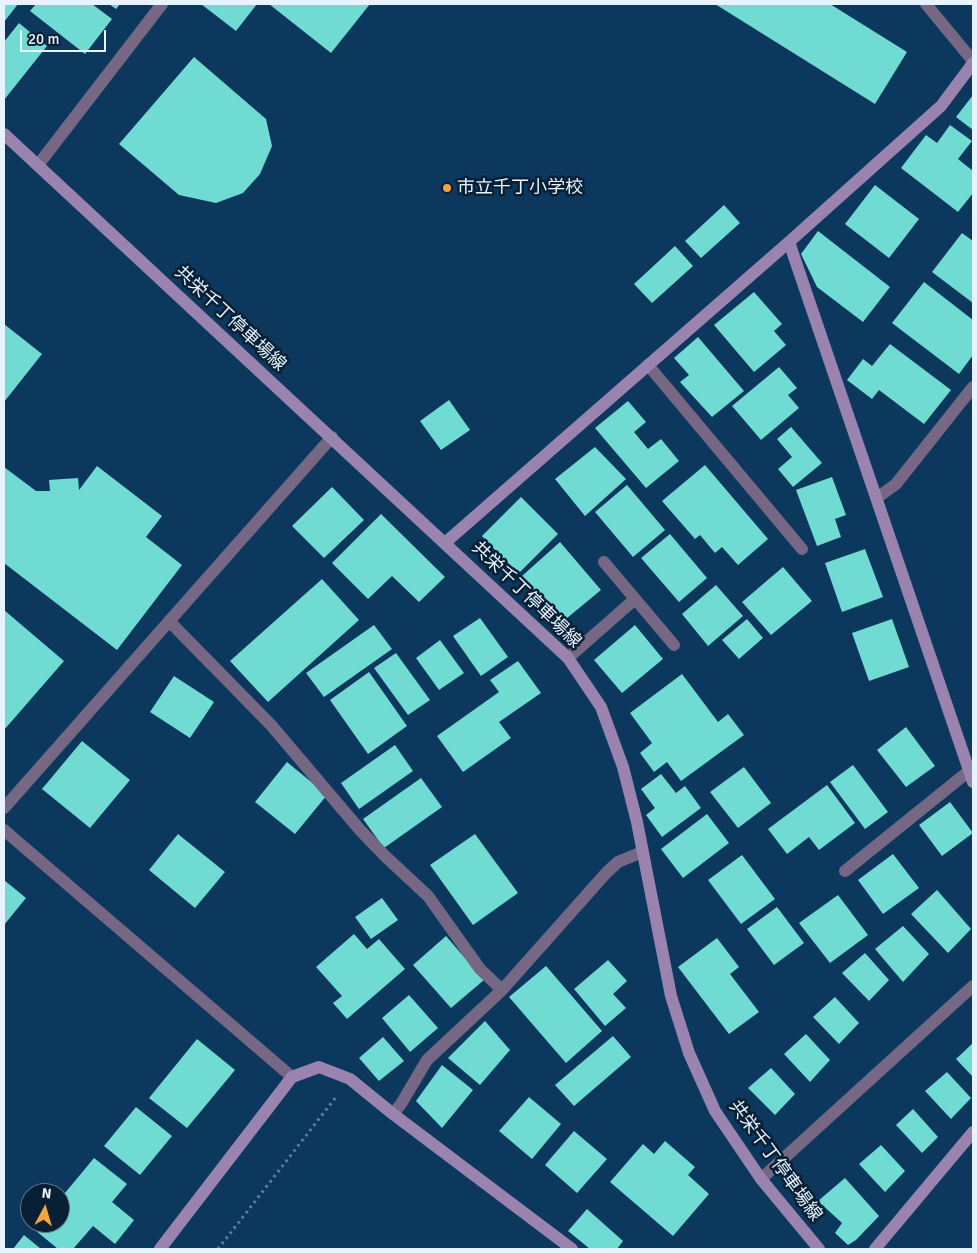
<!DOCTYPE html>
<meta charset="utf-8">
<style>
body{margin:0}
#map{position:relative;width:977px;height:1253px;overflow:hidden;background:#0c385d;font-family:Signika,sans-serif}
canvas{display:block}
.frame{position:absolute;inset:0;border:5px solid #e7f3ff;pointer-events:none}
.north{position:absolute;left:20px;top:1183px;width:50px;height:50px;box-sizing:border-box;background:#081f34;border:1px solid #617485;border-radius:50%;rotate:6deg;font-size:14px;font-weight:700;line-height:20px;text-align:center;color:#e7f3ff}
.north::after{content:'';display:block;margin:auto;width:18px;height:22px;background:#f3a442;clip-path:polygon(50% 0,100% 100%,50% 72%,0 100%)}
.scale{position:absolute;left:20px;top:30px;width:86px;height:22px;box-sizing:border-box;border:2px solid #e7f3ff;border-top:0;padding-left:6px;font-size:15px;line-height:18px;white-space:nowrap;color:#e7f3ff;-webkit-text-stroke:4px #081f34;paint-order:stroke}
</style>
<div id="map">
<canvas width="977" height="1253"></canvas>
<div class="frame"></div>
<div class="north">N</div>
<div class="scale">20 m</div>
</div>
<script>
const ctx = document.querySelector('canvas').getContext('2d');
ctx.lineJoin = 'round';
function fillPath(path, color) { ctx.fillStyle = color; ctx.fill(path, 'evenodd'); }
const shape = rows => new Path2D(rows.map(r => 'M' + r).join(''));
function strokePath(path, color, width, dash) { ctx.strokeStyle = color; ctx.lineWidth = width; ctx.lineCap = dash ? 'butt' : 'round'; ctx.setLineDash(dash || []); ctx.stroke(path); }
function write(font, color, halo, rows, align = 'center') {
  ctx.font = font + ' Signika,"Noto Sans JP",sans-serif'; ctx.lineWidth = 5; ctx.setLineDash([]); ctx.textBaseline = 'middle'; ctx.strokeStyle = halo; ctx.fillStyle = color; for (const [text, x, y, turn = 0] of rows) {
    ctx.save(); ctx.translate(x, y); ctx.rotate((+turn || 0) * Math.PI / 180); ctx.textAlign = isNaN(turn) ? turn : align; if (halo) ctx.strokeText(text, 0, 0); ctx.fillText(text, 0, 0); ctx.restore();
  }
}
fillPath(shape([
 [4,4,18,4,4,22],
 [36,4,92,4,112,19,85,54,30,11],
 [109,4,120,4,116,9],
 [201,4,257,4,236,31],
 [269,4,370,4,331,53],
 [715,4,830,4,907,52,875,104],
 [19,23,47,46,4,100,4,42],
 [194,57,266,119,272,146,260,174,243,193,216,203,179,195,119,144],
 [973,95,973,130,956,117],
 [950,125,972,141,958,159,973,171,973,193,958,212,901,168,926,135,937,143],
 [875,185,919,219,889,258,845,224],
 [724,205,740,223,701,258,685,241],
 [818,231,890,287,863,322,817,287,801,254],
 [962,233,973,241,973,303,932,272],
 [675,246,693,266,652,303,634,284],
 [924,282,973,320,973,355,959,374,892,323],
 [754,292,782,324,774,331,786,345,754,372,714,325],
 [4,324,42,354,4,402],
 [698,337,744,391,712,417,680,382,689,375,674,358],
 [890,344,951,390,924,424,879,390,872,399,847,380,863,359,872,366],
 [779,367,797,388,788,395,799,408,761,440,732,406],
 [449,400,470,430,441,450,420,421],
 [628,401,646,422,634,432,648,449,661,439,679,461,646,488,595,428],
 [791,427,822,463,793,487,778,469,792,457,777,439],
 [595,447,626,479,585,516,555,479],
 [705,465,768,539,738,565,722,547,715,553,700,535,695,539,662,501],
 [97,466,162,516,146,537,182,565,117,650,4,563,4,467,36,491,50,491,49,480,78,478,79,490],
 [832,477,846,515,835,519,841,537,817,546,796,490],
 [627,485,665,530,633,557,595,512],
 [332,487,364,520,324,558,292,526],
 [521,497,558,534,518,574,482,536],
 [381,514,445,577,419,602,392,576,368,599,332,563],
 [670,534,707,578,679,602,641,558],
 [560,542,601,590,561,623,522,576],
 [865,549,883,597,842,612,825,563],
 [783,567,812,601,771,635,742,602],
 [322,579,359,620,268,702,230,661],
 [716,585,743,616,708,646,682,614],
 [4,610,64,661,4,730],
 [480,618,508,657,481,676,453,636],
 [747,619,763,638,739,659,722,640],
 [892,619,909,667,869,681,852,633],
 [374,625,392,649,324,697,306,673],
 [635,625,663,659,622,693,594,660],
 [440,640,464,673,439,690,416,658],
 [396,653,430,700,408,715,374,668],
 [518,661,541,693,499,722,511,738,463,772,437,736,499,692,490,680],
 [369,672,407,726,368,754,330,700],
 [682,674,718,722,728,714,744,735,681,781,667,762,654,772,640,753,652,743,630,713],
 [174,676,214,702,190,738,150,712],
 [906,727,935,766,906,787,877,750],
 [82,741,130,780,90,828,42,789],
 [395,745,413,771,359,809,341,783],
 [287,762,327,795,295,834,255,802],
 [853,765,888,812,865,829,830,782],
 [744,767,771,803,738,828,710,792],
 [661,774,676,793,685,786,701,808,662,837,646,815,655,808,641,789],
 [421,778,442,807,384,848,363,819],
 [827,785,855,823,819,850,809,837,787,854,768,829],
 [950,802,973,833,942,856,919,825],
 [707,814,729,843,683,878,661,849],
 [178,834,225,872,195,908,149,870],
 [475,834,518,893,473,925,430,865],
 [893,854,919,888,883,914,858,880],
 [742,855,775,899,741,924,708,880],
 [4,880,26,898,4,925],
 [937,890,971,929,948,953,911,914],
 [838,895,868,935,830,963,799,923],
 [382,898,398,920,371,939,355,917],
 [777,907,804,943,774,965,747,929],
 [903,926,929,954,903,982,875,949],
 [354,934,367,949,379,939,405,969,347,1019,333,1003,342,996,316,967],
 [446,936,484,980,451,1008,413,965],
 [717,938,739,967,730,974,759,1012,729,1034,678,967],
 [865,953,889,980,869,1001,842,973],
 [608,960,627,981,613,994,626,1008,605,1026,574,989],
 [546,966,602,1031,566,1063,509,997],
 [409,995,438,1028,410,1052,382,1018],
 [835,997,859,1023,839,1044,813,1017],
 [485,1021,510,1050,480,1085,448,1058],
 [806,1034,830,1060,810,1082,784,1054],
 [613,1036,631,1057,574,1106,555,1085],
 [383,1037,404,1061,379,1081,359,1058],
 [197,1039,235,1070,187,1128,149,1098],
 [973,1043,973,1077,956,1059],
 [442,1065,473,1090,442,1128,416,1101],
 [771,1068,795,1094,775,1115,748,1088],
 [947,1072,971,1098,951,1119,925,1091],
 [529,1097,561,1124,532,1159,499,1131],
 [136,1107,172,1136,140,1175,104,1146],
 [913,1109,938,1137,922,1153,896,1125],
 [574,1131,607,1159,577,1193,545,1165],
 [665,1141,695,1167,688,1175,709,1194,673,1236,610,1182,643,1144,654,1154],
 [881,1145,905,1171,885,1192,859,1164],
 [94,1158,127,1184,112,1202,134,1220,115,1244,93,1226,73,1249,58,1249,35,1230,41,1223,60,1223,60,1199],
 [845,1178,879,1216,856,1240,848,1245,835,1233,842,1223,818,1201],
 [587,1209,623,1241,617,1249,590,1249,568,1231],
 [24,1235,41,1249,13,1249]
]), '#70dbd2');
strokePath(shape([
 [218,1249,336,1097]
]), '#61809c', 3, [2.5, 4]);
strokePath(shape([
 [926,4,973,61],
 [38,165,162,4],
 [648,365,802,549],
 [877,498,896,484,973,387],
 [604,562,674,645],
 [169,621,271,725,360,830,386,857,428,896,480,969,502,990],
 [568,658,635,599],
 [4,808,332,437],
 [4,830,292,1077],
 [845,871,969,771],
 [393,1114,401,1104,427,1060,502,990,607,872,618,862,642,852],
 [761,1179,973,986]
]), '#766884', 12);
strokePath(shape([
 [4,134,568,658,601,707,623,767,637,822,671,996,689,1053,715,1111,761,1179,819,1249],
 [789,242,973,782],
 [446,542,789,242,941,106,973,63],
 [160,1249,292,1077,319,1067,350,1079,393,1114,572,1249],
 [875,1249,973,1132]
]), '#9a83af', 12);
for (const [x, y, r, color] of [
 [447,188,5,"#f3a442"]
]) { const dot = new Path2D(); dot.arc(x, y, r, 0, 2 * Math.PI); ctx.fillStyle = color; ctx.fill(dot); strokePath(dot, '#081f34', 2); }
write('18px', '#e7f3ff', '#081f34', [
 ["市立千丁小学校",457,188]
], 'left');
write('18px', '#e7f3ff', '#081f34', [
 ["共栄千丁停車場線",230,319,43],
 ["共栄千丁停車場線",526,595,44],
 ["共栄千丁停車場線",775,1161,54]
]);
</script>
